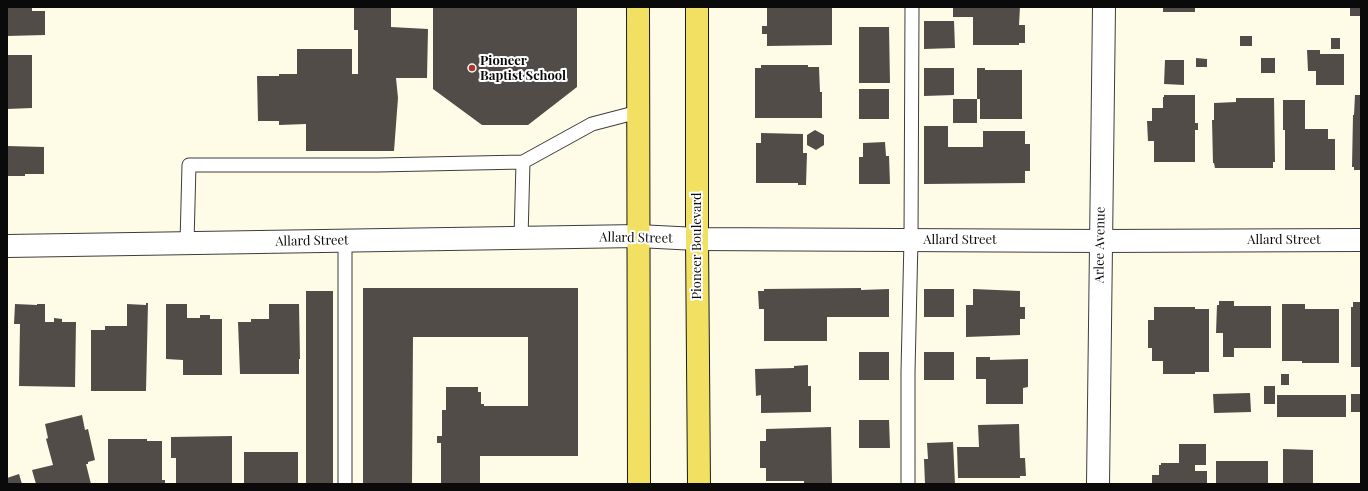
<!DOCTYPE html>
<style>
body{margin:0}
#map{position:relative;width:1368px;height:491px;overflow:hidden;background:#fefce7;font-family:"Playfair Display",serif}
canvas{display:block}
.frame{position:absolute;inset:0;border:8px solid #0a0a0a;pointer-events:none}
</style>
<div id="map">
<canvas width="1368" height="491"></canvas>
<div class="frame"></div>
</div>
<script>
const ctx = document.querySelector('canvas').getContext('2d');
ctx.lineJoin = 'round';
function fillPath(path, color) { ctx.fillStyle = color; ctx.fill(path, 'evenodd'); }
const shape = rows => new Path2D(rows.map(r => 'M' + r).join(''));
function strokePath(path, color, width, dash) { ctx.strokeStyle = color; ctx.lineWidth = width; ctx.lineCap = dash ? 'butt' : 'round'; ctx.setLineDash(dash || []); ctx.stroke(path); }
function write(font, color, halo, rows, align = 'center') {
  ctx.font = font + ' "Playfair Display",serif'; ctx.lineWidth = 4; ctx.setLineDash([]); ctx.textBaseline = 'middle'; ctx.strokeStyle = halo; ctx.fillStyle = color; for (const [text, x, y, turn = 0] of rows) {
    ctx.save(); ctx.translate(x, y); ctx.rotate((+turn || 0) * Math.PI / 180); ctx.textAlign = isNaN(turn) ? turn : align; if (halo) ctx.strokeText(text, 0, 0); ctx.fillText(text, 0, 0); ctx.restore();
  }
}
fillPath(shape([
 [7,7,32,7,32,11,45,11,45,35,7,36],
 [354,7,391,7,391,27,428,29,427,78,396,78,398,98,394,151,306,151,306,124,279,125,279,121,258,121,257,76,279,76,279,74,297,74,297,49,352,49,352,74,358,74,358,30,354,30],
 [433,7,577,7,577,87,528,125,482,125,433,89],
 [767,7,832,7,832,45,767,46,767,34,762,34,762,26,767,26],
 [953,7,1020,7,1019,25,1025,25,1025,43,1019,43,1019,45,973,45,973,17,953,17],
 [1163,7,1195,7,1195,12,1163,12],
 [1350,7,1361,7,1361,16,1350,16],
 [924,21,954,21,955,48,924,49],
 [859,27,889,27,890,83,859,83],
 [1240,36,1252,36,1252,46,1240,46],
 [1331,38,1340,38,1340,49,1331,49],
 [1307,50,1320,50,1320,54,1344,54,1344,85,1316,85,1316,71,1308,71],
 [7,55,32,55,32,108,7,109],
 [1196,58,1207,59,1207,67,1196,67],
 [1261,58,1275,58,1275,73,1261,73],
 [1165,60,1184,60,1184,85,1164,84],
 [761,65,808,65,808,67,819,67,820,92,822,92,822,118,755,118,755,68,761,68],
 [924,68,954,68,954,95,924,96],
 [977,68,985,68,985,70,1022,70,1022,119,980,119,980,99,977,99],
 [859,89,889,89,889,119,859,119],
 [1164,95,1195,95,1195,123,1198,123,1198,130,1195,130,1195,162,1154,162,1154,141,1148,141,1147,121,1152,121,1152,108,1163,108,1163,97,1164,97],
 [1355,95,1361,95,1361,170,1354,170,1354,167,1352,167,1353,115,1354,115],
 [1236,98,1274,98,1275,162,1273,162,1273,168,1215,168,1214,163,1213,163,1212,120,1214,120,1214,103,1236,102],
 [953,99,977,99,977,123,953,123],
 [1283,100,1305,100,1305,129,1328,129,1328,139,1335,139,1335,170,1285,170,1285,130,1283,130],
 [924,126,948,126,948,147,983,147,983,131,1025,131,1025,144,1030,144,1030,171,1025,171,1025,183,924,184],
 [815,130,824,135,824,145,816,150,807,145,807,135],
 [761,133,803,134,803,153,807,153,806,185,798,185,798,183,756,183,756,143,761,143],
 [885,142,886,156,889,156,890,184,859,184,859,157,863,157,863,143],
 [7,146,44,147,44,174,25,174,25,176,7,176],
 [363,288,578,288,578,456,480,456,480,484,441,484,441,443,437,443,437,436,442,436,442,410,446,410,446,387,478,387,478,392,481,392,481,404,484,404,484,406,528,406,528,337,413,337,412,484,363,484],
 [861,288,861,290,889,289,889,317,827,317,827,341,764,341,764,309,759,309,758,291,764,291,764,289],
 [924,289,954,289,954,317,924,317],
 [973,289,1020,291,1020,307,1025,307,1025,319,1020,319,1020,335,966,337,966,305,973,305],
 [306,291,333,291,333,484,306,484],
 [1219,301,1234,301,1234,306,1271,306,1271,348,1234,348,1234,357,1223,357,1223,333,1216,333,1217,305,1219,305],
 [1353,302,1361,302,1361,367,1351,367,1351,307,1353,307],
 [146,303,148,303,146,391,91,391,91,330,105,330,105,326,127,326,127,304,146,305],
 [15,304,37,305,37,304,45,304,45,322,54,322,54,318,62,319,62,322,76,322,75,387,19,386,20,324,14,324],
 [166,304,187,304,187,318,200,318,200,315,210,315,210,319,222,319,222,375,183,375,183,360,166,359],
 [269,304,299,304,300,359,299,359,299,374,240,374,238,322,251,322,251,319,269,319],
 [1282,304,1305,304,1305,309,1339,309,1339,363,1302,363,1302,361,1282,361],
 [1154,307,1195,307,1195,309,1209,309,1209,372,1195,372,1195,374,1163,374,1163,361,1152,361,1152,348,1148,348,1148,320,1154,320],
 [859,352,889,352,889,380,859,380],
 [924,352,954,352,954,380,924,380],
 [976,357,990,357,990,360,1028,359,1028,387,1023,388,1023,404,986,404,986,379,976,379],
 [808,365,808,386,811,386,811,412,761,413,761,395,756,396,755,369,794,368,794,366],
 [1281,374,1289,374,1289,385,1281,385],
 [1264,386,1275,386,1275,404,1264,404],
 [1250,393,1251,412,1214,413,1213,394],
 [1351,394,1361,394,1361,412,1351,412],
 [1277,395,1346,395,1346,417,1277,417],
 [82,415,85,430,88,429,95,460,88,462,88,464,86,464,91,484,36,484,32,470,53,465,46,439,48,438,45,424],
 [859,420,889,420,890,448,859,448],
 [1019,424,1020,458,1025,458,1026,476,1020,476,1020,478,958,478,957,447,979,447,978,425],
 [831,427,832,484,804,484,804,481,766,481,766,468,760,468,760,441,766,441,766,429],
 [232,436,232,484,176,484,176,458,171,458,171,437],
 [108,439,147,439,147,441,162,441,162,480,165,480,165,484,108,484],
 [953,442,955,484,925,484,924,459,928,459,927,443],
 [1179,444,1206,444,1206,465,1195,465,1195,471,1207,471,1207,484,1152,484,1152,475,1159,475,1159,465,1161,465,1161,463,1179,463],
 [1283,449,1313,450,1313,484,1283,484],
 [244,452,298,452,298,484,244,484],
 [1216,461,1268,461,1268,484,1216,484],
 [19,474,22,484,7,484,7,478]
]), '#514c47');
const service = shape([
 [521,238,523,162],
 [187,243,189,165,378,165,523,162,592,124,638,112],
 [345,484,345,241],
 [908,484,908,372,911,239,912,7]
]);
const minor = shape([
 [7,246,638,236,697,239,1100,241,1361,240],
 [1098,484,1104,7]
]);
const primary = shape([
 [638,7,639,484],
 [697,7,697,239,699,484]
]);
strokePath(service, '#3d3d3d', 15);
strokePath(minor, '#3d3d3d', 24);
strokePath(primary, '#1b1b1b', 24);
strokePath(service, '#fff', 13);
strokePath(minor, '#fff', 22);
strokePath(primary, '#f2e063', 22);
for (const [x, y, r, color] of [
 [472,68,4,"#b1342a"]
]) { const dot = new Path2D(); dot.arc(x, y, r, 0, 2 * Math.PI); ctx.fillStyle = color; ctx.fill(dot); strokePath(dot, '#fff', 1.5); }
write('bold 13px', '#0a0a0a', '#fff', [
 ["Pioneer",480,61],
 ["Baptist School",480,76]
], 'left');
write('13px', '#0a0a0a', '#fff', [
 ["Allard Street",636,238,1],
 ["Allard Street",960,240],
 ["Allard Street",1284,240],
 ["Allard Street",312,241,-1],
 ["Arlee Avenue",1100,245,-89],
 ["Pioneer Boulevard",697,246,-90]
]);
</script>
